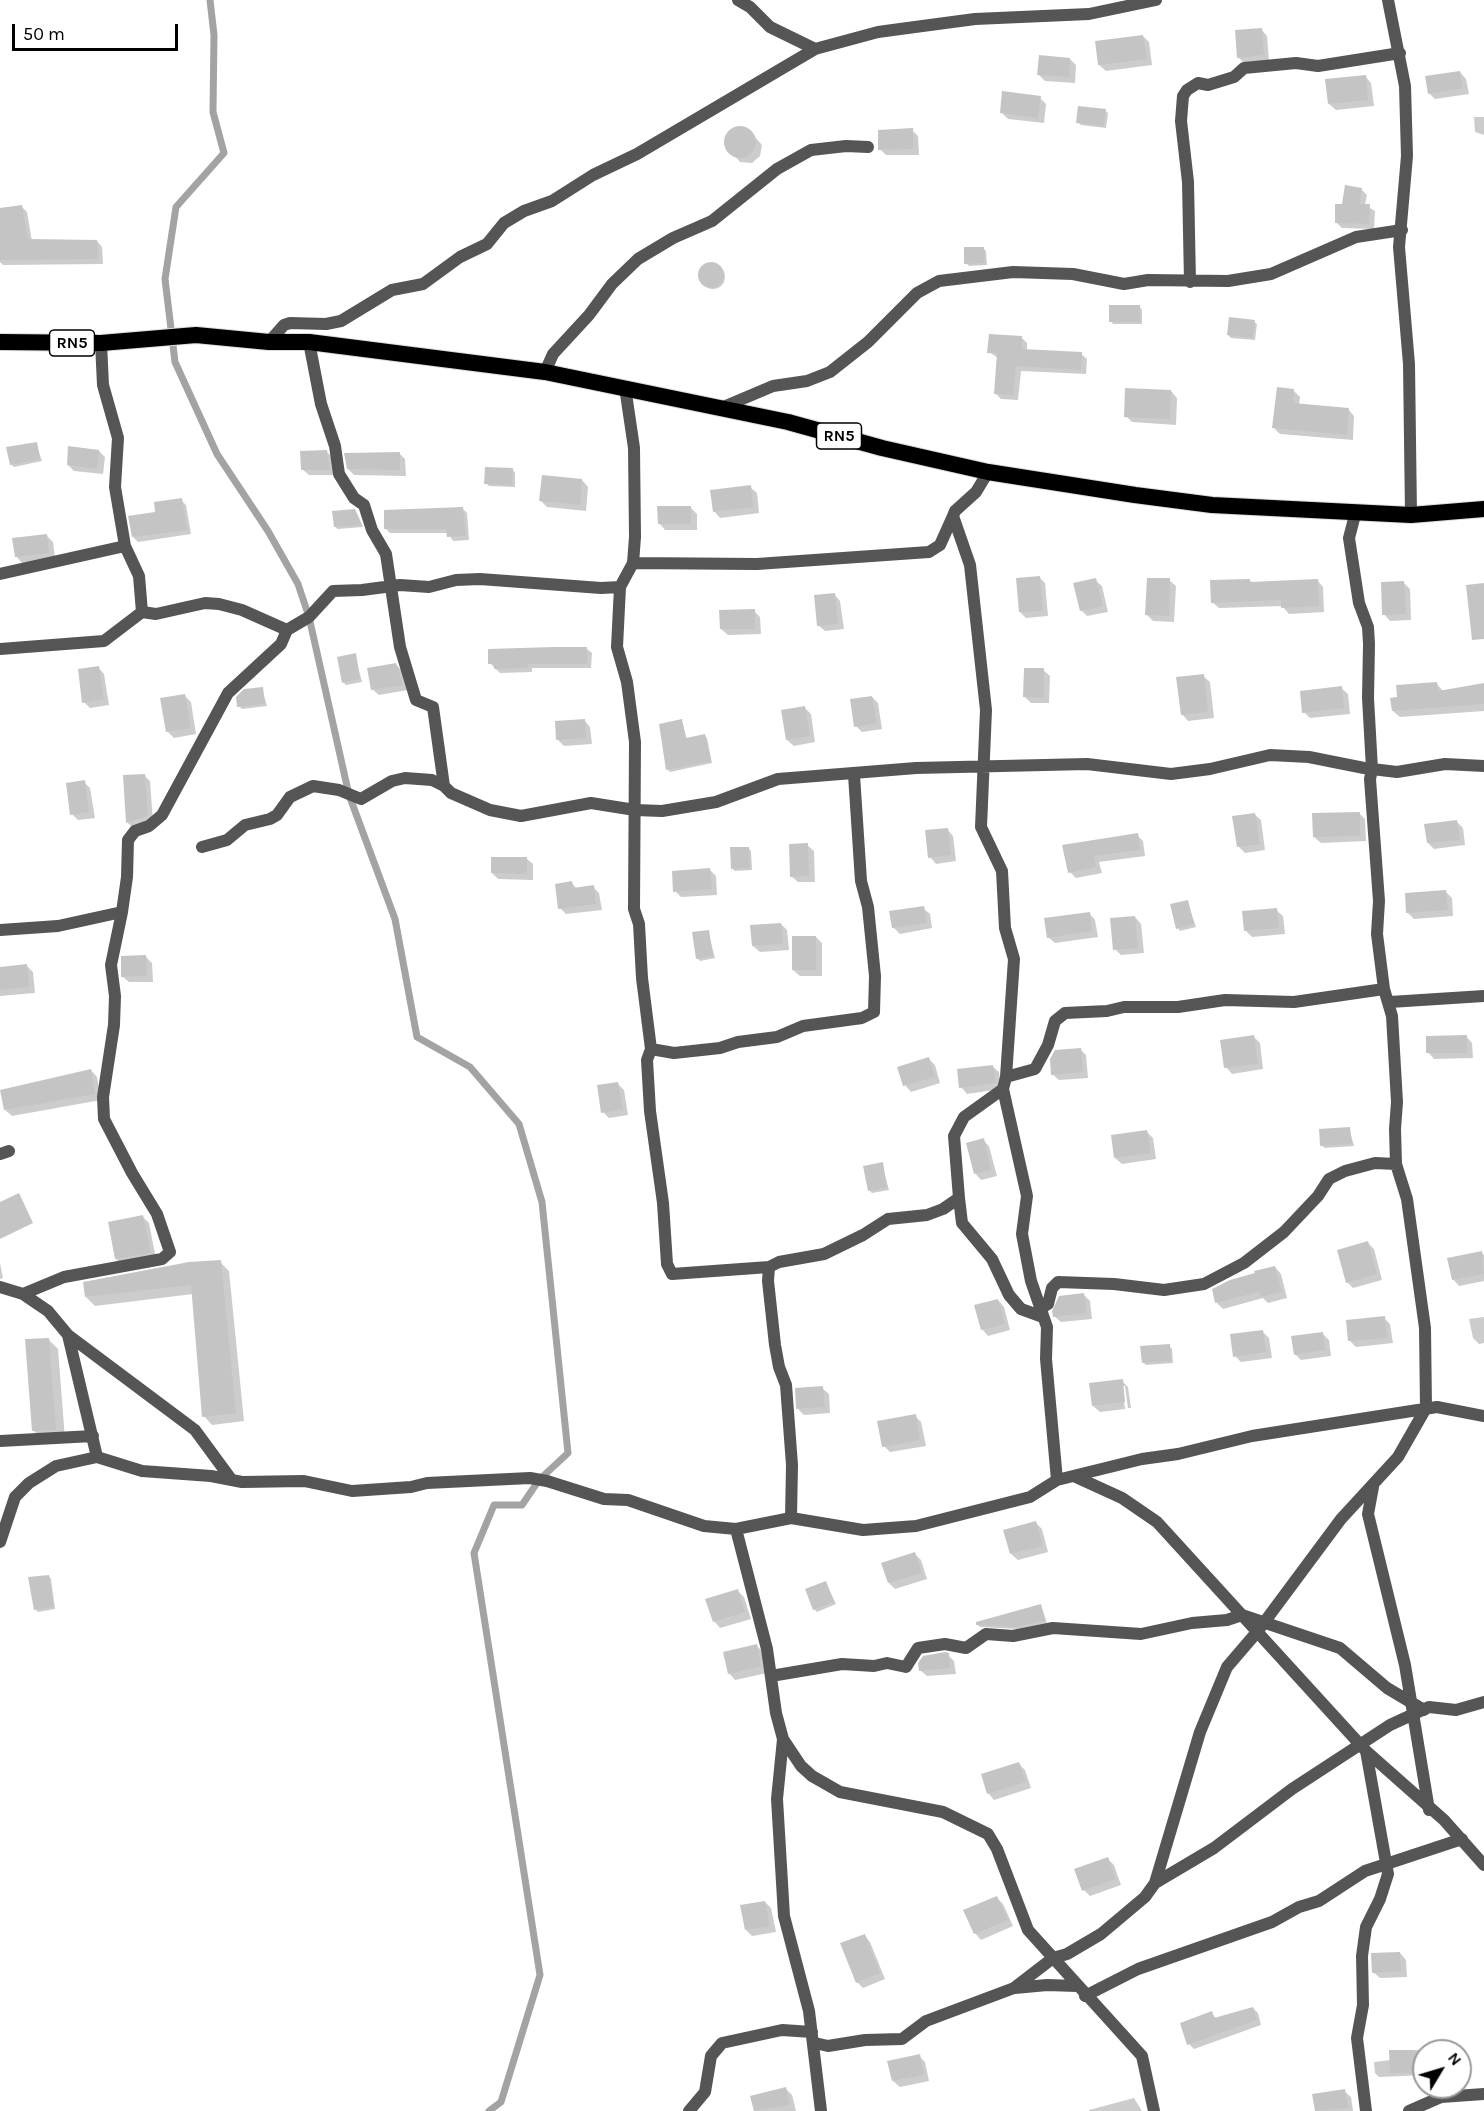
<!DOCTYPE html>
<style>
body{margin:0}
#map{position:relative;width:1484px;height:2111px;overflow:hidden;background:#fff;font-family:Karla,sans-serif}
canvas{display:block}
.north{position:absolute;left:1412px;top:2039px;width:60px;height:60px;box-sizing:border-box;background:#fff;border:2px solid #999;border-radius:50%;rotate:52deg;font-size:16px;font-weight:700;line-height:24px;text-align:center;color:#000}
.north::after{content:'';display:block;margin:auto;width:21px;height:27px;background:#000;clip-path:polygon(50% 0,100% 100%,50% 72%,0 100%)}
.scale{position:absolute;left:12px;top:24px;width:166px;height:27px;box-sizing:border-box;border:3px solid #000;border-top:0;padding-left:8px;font-size:18px;line-height:21px;white-space:nowrap;color:#000;-webkit-text-stroke:4px #fff;paint-order:stroke}
</style>
<div id="map">
<canvas width="1484" height="2111"></canvas>
<div class="north">N</div>
<div class="scale">50 m</div>
</div>
<script>
const ctx = document.querySelector('canvas').getContext('2d');
ctx.lineJoin = 'round';
function fillPath(path, color) { ctx.fillStyle = color; ctx.fill(path, 'evenodd'); }
const shape = rows => new Path2D(rows.map(r => 'M' + r).join(''));
function strokePath(path, color, width, dash) { ctx.strokeStyle = color; ctx.lineWidth = width; ctx.lineCap = dash ? 'butt' : 'round'; ctx.setLineDash(dash || []); ctx.stroke(path); }
function write(font, color, halo, rows, align = 'center') {
  ctx.font = font + ' Karla,sans-serif'; ctx.lineWidth = 5; ctx.setLineDash([]); ctx.textBaseline = 'middle'; ctx.strokeStyle = halo; ctx.fillStyle = color; for (const [text, x, y, turn = 0] of rows) {
    ctx.save(); ctx.translate(x, y); ctx.rotate((+turn || 0) * Math.PI / 180); ctx.textAlign = isNaN(turn) ? turn : align; if (halo) ctx.strokeText(text, 0, 0); ctx.fillText(text, 0, 0); ctx.restore();
  }
}
fillPath(shape([
 [1261,29,1267,36,1269,61,1244,63,1238,57],
 [1143,36,1149,42,1152,65,1106,71,1099,65],
 [1070,59,1076,65,1075,83,1045,81,1039,75],
 [1460,72,1466,79,1469,94,1435,99,1429,93],
 [1365,76,1371,83,1374,106,1336,110,1329,104],
 [1040,98,1046,104,1044,123,1008,119,1001,112],
 [1105,111,1108,113,1106,128,1081,125,1078,122],
 [1474,117,1484,117,1484,135,1475,132],
 [736,127,748,129,762,145,760,156,752,163,740,162,726,146,727,135],
 [912,130,918,136,919,155,886,155,880,149],
 [1361,189,1367,195,1365,205,1375,211,1374,229,1342,228,1337,223,1344,205],
 [22,207,27,212,32,241,97,241,102,247,103,264,3,265,0,262,0,209],
 [983,248,986,251,987,265,969,266,966,263],
 '701 277a12 12 0 1 1 24 0a12 12 0 1 1-24 0Z',
 [1140,307,1142,310,1142,324,1113,324,1111,321],
 [1254,322,1257,324,1255,340,1231,338,1228,335],
 [1022,338,1027,343,1027,350,1081,354,1087,359,1086,374,1021,371,1018,400,1001,399,995,393,998,358,989,352],
 [1171,391,1177,398,1176,425,1132,422,1126,416],
 [1294,391,1300,397,1299,405,1348,409,1354,416,1353,440,1280,434,1274,428],
 [36,443,42,461,14,467,11,464],
 [99,451,105,457,103,474,74,471,68,465],
 [327,452,333,458,335,475,309,475,302,469],
 [399,453,405,459,406,476,354,475,348,469],
 [513,470,515,473,515,487,489,486,486,483],
 [582,480,588,487,586,511,547,507,541,501],
 [750,487,757,493,759,513,720,518,714,511],
 [181,500,186,505,191,534,138,542,133,537,157,513],
 [691,508,697,514,697,530,665,530,659,523],
 [463,509,467,513,469,540,453,541,448,533,390,533,385,528],
 [355,510,363,527,338,529,335,527],
 [47,536,53,542,55,558,22,563,16,556],
 [1039,577,1045,583,1048,616,1026,618,1020,612],
 [1095,580,1102,586,1108,612,1087,616,1081,610],
 [1169,580,1176,586,1174,622,1153,621,1147,615],
 [1249,580,1253,583,1317,580,1323,587,1324,612,1289,614,1282,606,1219,608,1212,602],
 [1404,583,1410,589,1411,620,1390,621,1384,614],
 [834,594,840,601,844,629,825,631,818,625],
 [754,611,760,617,761,634,728,635,721,629],
 [587,649,592,653,591,668,532,668,532,672,500,673,490,663],
 [355,655,362,682,346,685,343,682],
 [396,664,402,671,408,690,379,695,372,689],
 [98,667,104,674,109,705,90,708,84,702],
 [1043,670,1050,676,1049,703,1031,703,1025,697],
 [1203,676,1210,682,1214,718,1188,721,1182,714],
 [1437,684,1443,691,1484,685,1484,711,1400,717,1393,711],
 [1341,688,1348,694,1350,714,1310,718,1304,712],
 [262,689,267,706,242,709,239,706],
 [185,696,191,702,196,734,174,738,168,732],
 [872,697,878,703,882,729,862,732,856,726],
 [805,708,811,714,815,742,794,746,787,740],
 [584,720,590,727,592,744,564,746,558,740],
 [681,721,687,739,704,735,707,738,712,763,670,772,667,769],
 [144,775,150,781,153,822,134,829,128,823,124,777],
 [84,782,90,788,95,818,78,820,72,814],
 [1359,813,1365,819,1366,841,1321,843,1314,837],
 [1254,814,1261,820,1265,850,1245,853,1239,847],
 [1457,822,1463,828,1465,845,1434,849,1428,843],
 [947,829,953,836,956,861,936,864,930,857],
 [1137,835,1143,841,1145,856,1099,862,1102,873,1076,878,1070,872,1064,846],
 [807,845,814,851,815,882,798,882,791,876],
 [748,848,751,851,752,870,735,871,732,868],
 [526,858,533,864,533,880,498,879,492,873],
 [709,869,716,876,717,895,681,897,675,891],
 [572,883,577,889,593,887,599,893,602,910,566,914,560,908],
 [1446,892,1452,898,1453,916,1414,919,1408,913],
 [1187,901,1196,927,1180,931,1178,928],
 [923,908,930,914,932,928,900,934,893,927],
 [1276,910,1283,916,1285,934,1252,937,1246,931],
 [1089,913,1095,920,1098,937,1055,943,1048,937],
 [1135,917,1141,924,1144,953,1121,955,1115,949],
 [781,924,787,930,789,950,760,952,753,946],
 [708,931,715,958,700,961,697,958],
 [816,937,822,943,822,976,800,976,793,970],
 [146,957,152,963,153,982,129,982,122,976],
 [27,966,33,972,35,993,0,996,0,969],
 [1466,1036,1472,1043,1473,1058,1434,1059,1428,1052],
 [1254,1037,1260,1043,1263,1069,1232,1074,1226,1067],
 [1080,1049,1086,1055,1088,1078,1059,1080,1052,1074],
 [929,1059,935,1065,940,1083,911,1092,905,1085],
 [992,1066,999,1072,1001,1089,967,1094,961,1087],
 [91,1070,97,1077,101,1100,12,1116,5,1110],
 [617,1083,624,1090,628,1115,609,1118,603,1112],
 [1349,1128,1354,1146,1325,1148,1322,1146],
 [1147,1132,1153,1138,1156,1159,1122,1164,1115,1158],
 [983,1140,989,1146,997,1176,981,1180,975,1173],
 [882,1164,889,1190,872,1193,869,1190],
 [143,1217,149,1223,156,1259,122,1265,116,1259],
 [1368,1243,1374,1249,1382,1280,1353,1288,1347,1282],
 [1482,1253,1484,1255,1484,1281,1459,1286,1453,1279],
 [220,1262,229,1271,244,1421,212,1425,204,1416,193,1294,95,1306,86,1297],
 [0,1263,3,1278,0,1279],
 [1275,1267,1281,1274,1287,1298,1268,1303,1263,1298,1223,1309,1217,1303,1213,1290],
 [1084,1295,1090,1301,1092,1319,1061,1322,1054,1316],
 [998,1300,1004,1307,1010,1330,988,1336,982,1329],
 [1484,1317,1484,1343,1479,1344,1473,1338,1469,1319],
 [1384,1318,1390,1324,1393,1343,1356,1347,1350,1341],
 [1262,1331,1269,1338,1272,1358,1241,1362,1235,1356],
 [1322,1333,1329,1340,1331,1356,1301,1360,1295,1354],
 [48,1339,58,1349,65,1439,43,1440,33,1430],
 [1169,1346,1172,1349,1173,1363,1146,1365,1143,1362],
 [1122,1381,1128,1387,1131,1408,1128,1408,1125,1386,1122,1386,1125,1409,1100,1412,1093,1406],
 [822,1388,829,1394,830,1413,804,1415,798,1409],
 [915,1416,921,1422,926,1446,890,1452,884,1446],
 [1036,1523,1042,1529,1048,1552,1018,1560,1011,1554],
 [915,1554,921,1560,927,1579,895,1589,889,1583],
 [49,1576,51,1579,55,1609,38,1612,36,1610],
 [826,1583,836,1604,817,1612,814,1609],
 [738,1591,744,1597,751,1619,720,1628,714,1621],
 [1041,1605,1047,1623,1018,1629,980,1627,977,1624],
 [757,1646,763,1652,767,1673,735,1680,729,1673],
 [948,1655,954,1661,956,1674,927,1676,920,1670],
 [1019,1764,1025,1770,1031,1788,994,1800,988,1793],
 [1108,1859,1114,1865,1121,1885,1090,1896,1084,1890],
 [997,1898,1003,1904,1013,1926,981,1940,975,1933],
 [765,1902,771,1908,776,1932,752,1936,746,1930],
 [864,1935,870,1942,885,1979,863,1988,857,1982],
 [1400,1953,1406,1960,1407,1977,1380,1978,1373,1972],
 [1253,2008,1258,2013,1261,2025,1194,2049,1189,2044,1211,2013,1216,2018],
 [1420,2051,1424,2055,1424,2075,1379,2077,1375,2073,1374,2062,1391,2060],
 [1460,2053,1468,2057,1470,2073,1460,2073],
 [919,2056,925,2062,929,2081,900,2087,893,2081],
 [786,2089,792,2095,796,2111,755,2111,752,2097],
 [1344,2091,1351,2097,1353,2111,1316,2111,1314,2095],
 [1134,2098,1142,2111,1089,2111,1089,2110]
]), '#0003');
strokePath(shape([
 [210,0,214,35,213,112,224,153,176,207,165,279,175,362,217,454,268,531,298,584,309,617,349,795,395,919,417,1037,470,1067,519,1124,542,1202,568,1453,539,1480,522,1505,494,1505,474,1553,540,1975,501,2102,489,2111]
]), '#a3a3a3', 7);
fillPath(shape([
 [1262,28,1264,55,1237,58,1235,30],
 [1143,35,1147,59,1098,65,1095,41],
 [1039,55,1070,58,1069,77,1037,75],
 [1460,71,1463,88,1428,94,1425,76],
 [1366,75,1368,100,1328,104,1325,79],
 [1002,91,1041,96,1038,118,1000,113],
 [1078,106,1106,109,1104,126,1076,123],
 '724 142a16 16 0 1 1 32 0a16 16 0 1 1-32 0Z',
 [913,128,913,149,878,150,878,130],
 [1345,185,1362,188,1360,204,1370,204,1369,224,1335,223,1335,204,1342,204],
 [22,205,28,239,97,240,98,259,0,260,0,208],
 [964,247,984,247,985,263,964,264],
 '698 275a13 13 0 1 1 26 0a13 13 0 1 1-26 0Z',
 [1109,305,1140,305,1140,322,1109,322],
 [1229,317,1255,320,1253,338,1227,335],
 [989,334,1022,336,1022,349,1082,352,1081,370,1016,366,1013,395,994,394,997,353,987,353],
 [1277,387,1294,389,1293,403,1349,408,1347,435,1272,428],
 [1125,388,1171,390,1170,419,1124,417],
 [37,442,40,459,10,465,6,447],
 [68,446,99,450,97,469,67,465],
 [327,450,330,470,301,470,300,451],
 [400,452,400,470,347,469,344,453],
 [485,467,513,468,512,485,484,484],
 [542,475,582,479,580,505,539,501],
 [751,485,753,507,713,512,710,490],
 [182,498,187,530,132,537,128,516,155,512,154,502],
 [657,506,691,506,691,524,658,524],
 [463,507,466,536,447,537,446,529,384,529,384,510],
 [355,509,362,525,334,527,332,511],
 [47,534,49,553,15,557,12,538],
 [1040,576,1043,611,1019,612,1016,578],
 [1096,578,1103,606,1080,611,1073,583],
 [1147,578,1170,578,1169,616,1145,615],
 [1250,579,1250,582,1318,579,1319,606,1281,608,1281,600,1211,603,1210,580],
 [1404,581,1406,614,1382,615,1381,582],
 [1484,583,1484,639,1472,640,1466,585],
 [835,593,838,624,817,626,814,595],
 [755,609,755,629,720,629,719,610],
 [554,647,587,647,587,664,528,664,528,668,494,669,494,664,488,664,488,649],
 [356,653,360,679,342,683,337,657],
 [396,663,403,685,371,690,367,668],
 [99,666,104,699,82,703,78,669],
 [1024,668,1044,668,1044,698,1023,697],
 [1204,674,1208,712,1181,715,1176,677],
 [1437,682,1438,691,1484,683,1484,704,1392,711,1390,698,1397,697,1396,685],
 [1342,686,1344,708,1302,713,1300,691],
 [263,687,265,704,237,707,236,697,244,689],
 [185,694,191,728,166,732,160,698],
 [872,696,877,723,854,727,850,699],
 [805,706,810,736,786,740,781,710],
 [585,719,586,738,556,740,555,721],
 [682,719,686,738,705,734,711,761,666,770,659,724],
 [145,774,148,816,126,823,123,775],
 [85,780,89,812,70,815,66,783],
 [1360,812,1360,836,1313,837,1312,813],
 [1255,813,1260,844,1237,847,1232,816],
 [1457,820,1460,840,1427,843,1424,824],
 [948,828,951,855,928,858,925,830],
 [1138,833,1140,850,1094,856,1096,867,1068,873,1062,845],
 [808,843,809,876,790,877,789,844],
 [730,847,749,847,750,868,731,869],
 [491,857,527,857,527,874,491,873],
 [710,868,712,889,673,892,672,871],
 [572,881,573,888,594,885,596,904,558,909,555,884],
 [1446,890,1448,910,1406,913,1405,893],
 [1188,900,1194,924,1176,929,1170,904],
 [924,906,927,923,892,928,889,911],
 [1277,908,1279,928,1244,931,1242,911],
 [1090,912,1092,931,1047,938,1044,918],
 [1135,916,1138,948,1113,950,1110,918],
 [781,923,783,944,752,946,750,925],
 [709,930,713,956,696,959,692,932],
 [792,936,816,936,816,970,792,970],
 [146,955,147,976,121,977,121,956],
 [27,964,29,987,0,990,0,967],
 [1254,1035,1258,1064,1224,1068,1220,1040],
 [1467,1035,1467,1053,1426,1053,1426,1036],
 [1081,1048,1083,1072,1051,1075,1050,1059,1055,1050],
 [929,1057,935,1077,903,1086,897,1067],
 [993,1065,996,1083,959,1088,957,1069],
 [91,1069,95,1094,4,1110,0,1090],
 [618,1082,623,1109,601,1113,597,1085],
 [1350,1127,1352,1144,1320,1146,1319,1129],
 [1147,1130,1151,1153,1114,1158,1111,1135],
 [984,1138,991,1170,974,1174,966,1143],
 [883,1162,887,1188,868,1191,863,1166],
 [19,1193,33,1223,0,1239,0,1202],
 [143,1215,151,1253,115,1259,108,1222],
 [1368,1241,1377,1274,1346,1283,1337,1250],
 [1482,1251,1484,1274,1452,1280,1447,1258],
 [221,1260,236,1413,202,1417,191,1285,85,1297,83,1282,189,1262],
 [1275,1266,1282,1292,1260,1297,1259,1292,1215,1303,1212,1289,1230,1280,1255,1273,1254,1271],
 [1084,1293,1087,1313,1053,1317,1052,1311,1059,1296],
 [998,1299,1005,1324,981,1330,974,1305],
 [1385,1316,1387,1338,1348,1341,1346,1320],
 [1263,1330,1266,1352,1233,1357,1230,1334],
 [1323,1332,1325,1350,1294,1355,1291,1336],
 [49,1338,56,1430,32,1431,25,1339],
 [1170,1344,1171,1361,1142,1363,1140,1346],
 [1123,1379,1125,1402,1092,1406,1089,1383],
 [823,1386,825,1407,796,1409,795,1388],
 [916,1414,920,1440,882,1447,877,1421],
 [1036,1521,1043,1546,1010,1554,1003,1530],
 [915,1552,922,1573,888,1583,881,1563],
 [49,1575,54,1607,34,1610,28,1577],
 [826,1581,834,1602,813,1610,805,1589],
 [738,1589,745,1612,713,1622,705,1599],
 [1041,1604,1045,1621,1015,1627,976,1625,976,1622],
 [757,1644,761,1666,728,1674,723,1652],
 [945,1652,949,1653,950,1668,919,1671,918,1663,923,1656],
 [1019,1762,1026,1782,987,1794,981,1774],
 [1108,1857,1116,1879,1082,1891,1074,1869],
 [997,1896,1008,1920,974,1934,963,1910],
 [765,1901,770,1926,745,1930,740,1905],
 [865,1934,880,1973,856,1983,840,1943],
 [1400,1952,1401,1971,1372,1973,1371,1953],
 [1253,2007,1257,2020,1187,2045,1180,2023,1212,2011,1214,2018],
 [1389,2050,1421,2050,1421,2073,1390,2073],
 [920,2054,924,2075,892,2081,887,2061],
 [786,2087,790,2105,754,2111,750,2096],
 [1345,2089,1348,2108,1315,2111,1312,2094]
]), '#c4c4c4');
const trunk = shape([
 [0,342,101,343,196,335,269,342,309,342,545,372,788,422,882,448,988,472,1135,495,1212,505,1411,515,1484,509]
]);
strokePath(trunk, '#dbdbdb', 18);
strokePath(shape([
 [738,0,750,7,770,27,815,49],
 [1388,0,1405,86,1407,156,1399,247,1409,364,1411,515],
 [1190,282,1188,182,1181,121,1183,96,1187,90,1198,83,1208,85,1234,77,1244,68,1296,63,1318,66,1400,53],
 [269,342,284,325,290,323,326,324,341,321,392,290,423,284,460,257,487,244,504,223,524,211,552,201,593,175,637,154,815,49,878,32,915,27,975,19,1089,14,1156,0],
 [309,342,321,404,335,446,339,474,354,498,364,505,372,530,386,554,400,647,416,700,433,707,444,786,451,793,490,810,521,816,591,803,635,810,662,811,716,802,778,779,916,768,1087,764,1171,774,1210,769,1270,755,1309,757,1364,768,1397,772,1445,764,1484,766],
 [545,372,553,354,589,315,612,284,638,259,673,238,712,221,777,169,811,150,846,146,868,147],
 [625,387,634,448,635,537,633,563,620,587,617,647,627,682,635,742,634,909,639,924,642,978,651,1049,647,1060,650,1111,663,1203,667,1264,672,1274,769,1267,779,1262,824,1254,863,1235,888,1219,927,1215,943,1209,959,1198,954,1136,964,1117,1003,1089,1006,1077,1014,959,1005,928,1002,871,981,827,986,710,970,565,953,516,955,511,976,492,988,472],
 [721,408,773,386,807,381,830,372,868,342,917,293,939,281,1013,272,1073,274,1124,284,1148,280,1228,281,1271,274,1356,237,1402,230],
 [633,563,757,564,929,552,940,545,953,516],
 [0,574,125,546],
 [142,612,156,614,205,603,219,604,242,610,287,630,309,617,333,591,362,590,400,585,429,587,456,580,480,579,601,588,620,587],
 [0,649,104,641,142,612,139,576,125,546,115,487,118,438,103,385,101,343],
 [202,847,227,840,245,825,270,819,277,815,290,797,313,786,339,790,361,799,392,781,405,778,432,780,444,786],
 [0,930,58,926,122,912,127,877,128,840,135,831,149,826,162,815,228,693,281,644,287,630],
 [1390,1002,1484,996],
 [651,1049,674,1053,720,1048,738,1042,777,1037,803,1026,862,1018,874,1012,875,976,868,907,861,881,854,775],
 [1006,1077,1035,1069,1048,1045,1055,1021,1065,1013,1107,1011,1124,1007,1178,1007,1225,1000,1294,1002,1384,989],
 [1003,1089,1027,1196,1022,1234,1031,1281,1047,1327,1046,1359,1057,1480],
 [0,1154,9,1151],
 [959,1198,962,1223,992,1259,1009,1295,1021,1309,1043,1317],
 [769,1267,768,1281,775,1345,779,1367,786,1385,792,1465,791,1518],
 [0,1287,23,1294,48,1311,68,1335,97,1457,56,1466,29,1483,15,1497,0,1542],
 [23,1294,64,1277,162,1259,170,1252,157,1214,132,1173,104,1119,103,1097,114,1025,115,996,111,965,122,912],
 [1040,1309,1048,1304,1052,1288,1058,1282,1114,1284,1164,1290,1204,1284,1244,1263,1284,1232,1318,1196,1329,1179,1345,1171,1375,1163,1396,1164],
 [68,1335,195,1430,231,1479],
 [0,1441,93,1436],
 [97,1457,142,1471,211,1476,242,1482,304,1481,352,1491,411,1487,427,1483,530,1478,547,1481,604,1499,628,1500,704,1526,736,1529,791,1518,863,1530,916,1526,1030,1497,1057,1480,1142,1459,1178,1454,1252,1436,1437,1407,1484,1416],
 [1076,1477,1122,1498,1157,1522,1366,1751,1444,1820,1484,1865],
 [1373,1487,1368,1514,1405,1665,1429,1810],
 [736,1529,767,1649,776,1713,783,1739,801,1766,812,1776,840,1792,943,1812,988,1834,997,1849,1028,1930,1142,2056,1154,2111],
 [771,1676,842,1664,874,1666,887,1663,906,1667,918,1648,945,1644,966,1648,986,1634,1013,1636,1053,1628,1141,1634,1192,1623,1227,1620,1242,1615,1340,1648,1387,1688,1424,1710],
 [783,1739,777,1799,784,1916,809,2011,821,2111],
 [1366,1751,1388,1874,1380,1899,1366,1927,1362,1956,1363,2005,1357,2038,1366,2111],
 [1155,1883,1214,1848,1292,1789,1390,1725,1429,1707,1456,1710,1484,1702],
 [1015,1988,1047,1985,1077,1986],
 [1085,1996,1138,1969,1272,1922,1299,1907,1319,1901,1365,1871,1462,1839],
 [815,2043,828,2046,865,2040,902,2039,926,2021,1014,1988,1053,1958,1067,1954,1101,1934,1145,1897,1155,1883,1200,1732,1227,1667,1257,1632,1341,1519,1398,1457,1426,1408,1425,1328,1407,1199,1396,1164,1395,1129,1397,1102,1392,1016,1384,989,1377,934,1379,901,1370,779,1372,769,1368,698,1369,644,1368,627,1359,603,1349,538,1356,511],
 [689,2111,705,2092,711,2056,722,2043,782,2030,812,2032],
 [1409,2111,1441,2097,1484,2094]
]), '#555', 12);
strokePath(trunk, '#000', 16);
for (const [x, y, w] of [
 [72,343,45],
 [839,436,45]
]) { const box = new Path2D(); box.roundRect(x - w / 2, y - 13, w, 26, 4.5); ctx.fillStyle = '#fff'; ctx.fill(box); strokePath(box, '#000', 1.5); }
write('bold 16px', '#000', null, [
 ["RN5",72,343],
 ["RN5",839,436]
]);
</script>
